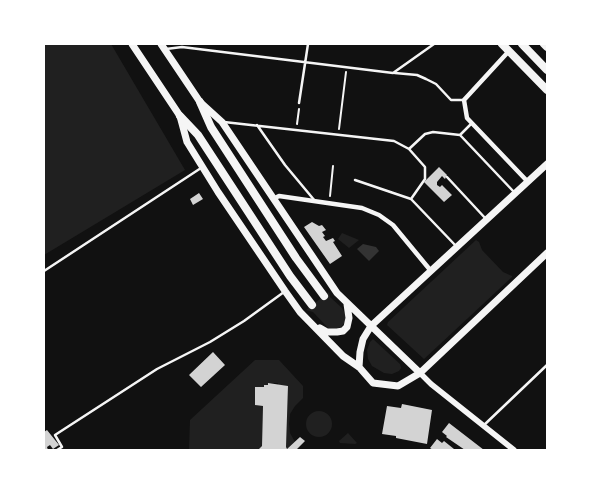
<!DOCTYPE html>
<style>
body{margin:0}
#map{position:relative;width:591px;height:494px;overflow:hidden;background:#111;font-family:Lato,sans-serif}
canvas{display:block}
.frame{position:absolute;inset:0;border:45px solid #fff;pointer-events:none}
</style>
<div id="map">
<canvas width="591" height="494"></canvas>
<div class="frame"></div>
</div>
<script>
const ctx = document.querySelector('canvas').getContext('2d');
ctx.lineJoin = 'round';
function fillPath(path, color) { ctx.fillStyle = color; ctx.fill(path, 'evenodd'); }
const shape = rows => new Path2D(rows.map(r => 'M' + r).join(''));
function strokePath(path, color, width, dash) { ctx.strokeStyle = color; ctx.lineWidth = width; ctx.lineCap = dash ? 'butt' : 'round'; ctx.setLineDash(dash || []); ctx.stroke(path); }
fillPath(shape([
 [44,44,111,44,185,170,44,255],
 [342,233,359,240,349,248,338,239],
 [476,240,479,242,482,250,503,272,512,276,512,277,424,359,387,325,388,322],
 [329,292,330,297,342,308,345,314,345,322,341,327,335,329,328,328,313,312,306,310],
 [373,339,400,364,401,368,399,371,392,374,384,373,372,366,368,359,367,350,370,342],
 [255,360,279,360,303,386,303,398,295,406,290,414,289,424,290,433,295,442,287,449,286,447,288,386,278,385,278,383,268,383,268,385,264,385,264,387,255,387,255,405,263,406,262,446,258,450,189,450,190,420],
 '306 424a13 13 0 1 1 26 0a13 13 0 1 1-26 0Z',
 [348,433,357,443,355,444,340,443,339,441]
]), '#202020');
fillPath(shape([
 [363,244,376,247,379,251,369,261,357,249]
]), '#333');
fillPath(shape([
 [439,167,447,175,445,179,442,176,437,182,437,185,440,187,442,185,452,195,444,202,424,182],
 [199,193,203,199,193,205,190,199],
 [312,222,319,226,322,225,326,230,322,232,325,236,323,237,326,241,333,238,335,241,333,242,342,256,330,264,304,227],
 [213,352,225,365,201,387,189,375],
 [268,383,288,386,286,447,287,449,300,437,305,441,296,450,258,450,262,446,263,406,255,405,255,387,264,387,264,385,268,385],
 [402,404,432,410,427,444,396,438,396,436,382,434,387,406,401,408],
 [449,423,484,450,465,450,446,437,447,436,442,432],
 [47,430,59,445,53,449,50,445,47,447,48,450,44,450,44,432],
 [437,439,442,443,444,441,454,449,433,450,430,448]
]), '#d3d3d3');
strokePath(shape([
 [297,124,299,109],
 [339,129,346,72],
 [330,196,333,166]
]), '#f5f5f5', 2);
strokePath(shape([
 [166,49,182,47,393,73,434,44],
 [395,73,417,75,426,79,436,84,451,100,463,100],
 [299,103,308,44],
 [224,122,394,141,409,149,425,167,425,179,411,199],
 [257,125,285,165,315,201],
 [460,135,514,192],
 [409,149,425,134,433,132,460,135,471,124],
 [447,177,486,219],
 [355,180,411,199,456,246],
 [44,271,201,168],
 [483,426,547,365],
 [57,450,62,447,55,435,157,369,210,342,244,321,284,292]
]), '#f5f5f5', 2.5);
strokePath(shape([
 [509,51,464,100,467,118,528,182],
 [273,199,279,196,362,208,379,215,393,225,431,271]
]), '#f5f5f5', 4.5);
strokePath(shape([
 [420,373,431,384,514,450]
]), '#f5f5f5', 5.5);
strokePath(shape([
 [132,44,180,116,187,142,218,192,285,291,300,312,343,356,359,367,373,383,398,386,420,373,547,253],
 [161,44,200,102,222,122,337,293,420,373],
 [320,328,327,332,337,332,343,331,347,327,349,318,347,304],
 [359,367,360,352,363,339,371,326,547,164]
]), '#f5f5f5', 7);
strokePath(shape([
 [502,44,547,90],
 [522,44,547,70],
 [544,44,547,47]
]), '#f5f5f5', 8);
strokePath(shape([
 [200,102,211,127,296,258,324,296],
 [180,116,198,135,290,276,312,305]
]), '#f5f5f5', 8);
</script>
